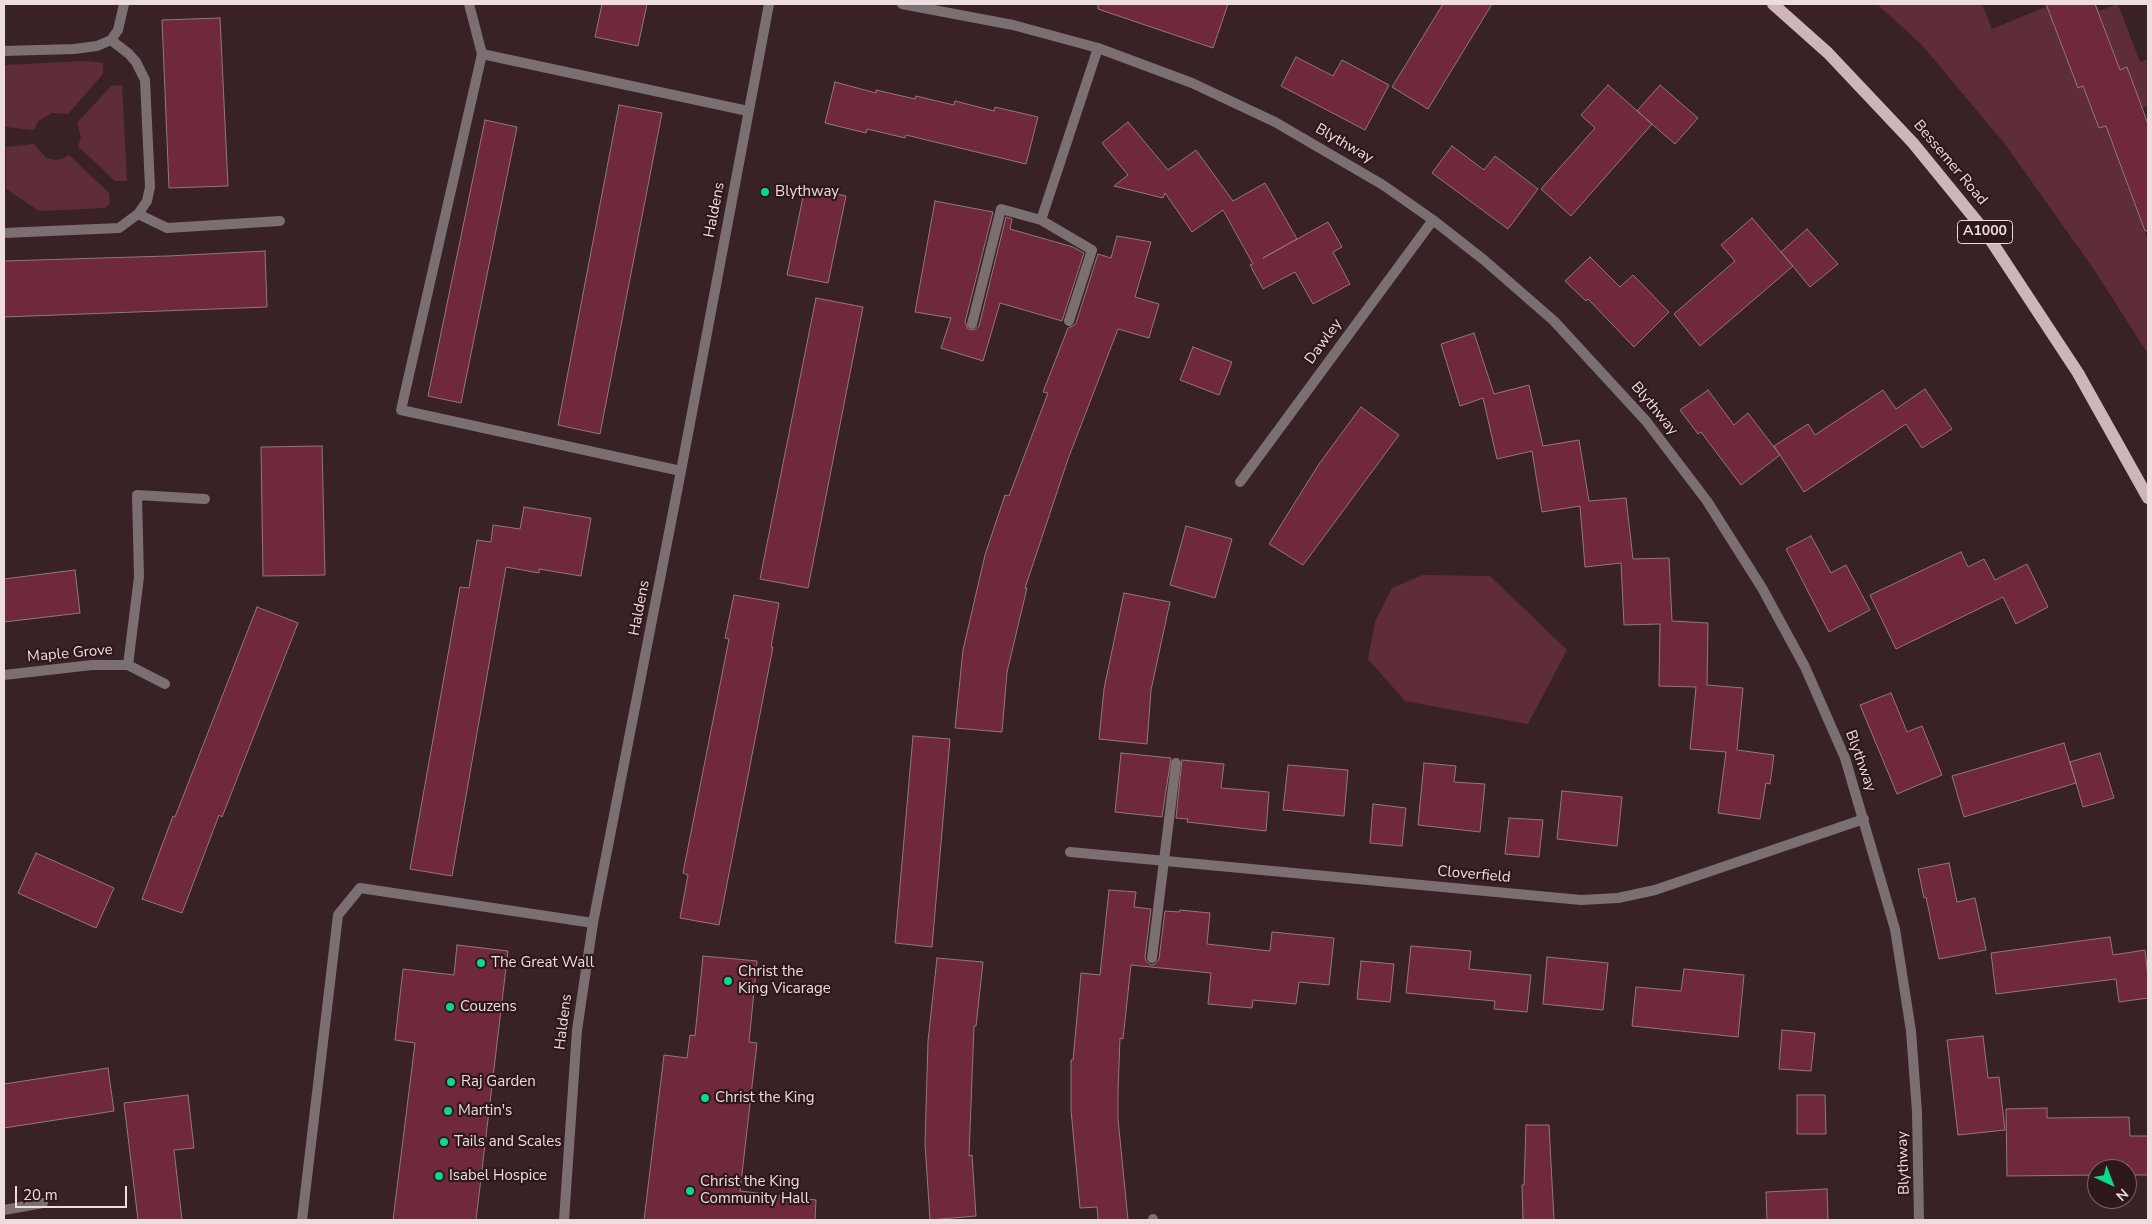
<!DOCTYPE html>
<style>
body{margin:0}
#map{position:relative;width:2152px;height:1224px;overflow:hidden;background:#382226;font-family:"Nunito Sans",sans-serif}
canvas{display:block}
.frame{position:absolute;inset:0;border:5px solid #eddddf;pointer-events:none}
.north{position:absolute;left:2087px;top:1159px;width:50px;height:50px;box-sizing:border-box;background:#2e181c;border:1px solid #7a676a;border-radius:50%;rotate:137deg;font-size:14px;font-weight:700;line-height:20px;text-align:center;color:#eddddf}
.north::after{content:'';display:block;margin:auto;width:18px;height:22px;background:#0cd98a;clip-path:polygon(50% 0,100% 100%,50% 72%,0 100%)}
.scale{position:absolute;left:15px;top:1186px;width:112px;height:22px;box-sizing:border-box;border:2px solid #eddddf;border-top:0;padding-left:6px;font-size:15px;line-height:18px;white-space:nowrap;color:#eddddf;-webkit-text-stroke:4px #2e181c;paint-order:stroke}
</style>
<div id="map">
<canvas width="2152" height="1224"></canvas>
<div class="frame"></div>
<div class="north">N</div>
<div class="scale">20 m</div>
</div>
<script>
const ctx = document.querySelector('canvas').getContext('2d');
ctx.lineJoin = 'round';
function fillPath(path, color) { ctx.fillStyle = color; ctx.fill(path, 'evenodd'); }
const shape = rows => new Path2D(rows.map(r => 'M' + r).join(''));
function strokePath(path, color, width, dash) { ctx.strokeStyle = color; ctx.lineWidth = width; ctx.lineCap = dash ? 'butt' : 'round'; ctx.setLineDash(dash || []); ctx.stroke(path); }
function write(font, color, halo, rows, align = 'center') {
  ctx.font = font + ' "Nunito Sans",sans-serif'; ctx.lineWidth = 4.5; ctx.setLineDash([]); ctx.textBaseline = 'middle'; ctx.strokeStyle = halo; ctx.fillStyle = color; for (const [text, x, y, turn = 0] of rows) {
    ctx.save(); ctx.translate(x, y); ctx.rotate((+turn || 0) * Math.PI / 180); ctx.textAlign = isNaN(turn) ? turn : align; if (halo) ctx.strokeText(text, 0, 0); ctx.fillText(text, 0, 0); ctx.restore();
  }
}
fillPath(shape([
 [1877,4,1982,4,1992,29,2053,4,2096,4,2099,11,2118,4,2140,62,2148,59,2148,106,2142,108,2127,67,2120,70,2106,32,2063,48,2078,88,2083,86,2099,128,2106,126,2120,164,2148,154,2148,209,2138,213,2148,240,2148,354,2095,271,2005,144,1921,44],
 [86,61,103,63,103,74,68,114,52,113,38,121,34,130,5,127,4,65],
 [122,85,127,181,115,181,78,146,81,137,77,123,111,86],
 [34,144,46,158,55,160,62,159,69,155,109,193,110,203,105,208,39,211,6,189,6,147],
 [1423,575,1490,576,1567,650,1528,724,1405,701,1368,659,1375,622,1392,588]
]), '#5f2d37');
const building = shape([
 [602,4,647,4,638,46,595,37,602,4],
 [1098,4,1228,4,1213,48,1098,9,1098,4],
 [1443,4,1492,4,1428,109,1392,87,1443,4],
 [2046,4,2095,4,2120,70,2127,67,2148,124,2148,231,2145,231,2106,126,2099,128,2083,86,2078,88,2046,4],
 [220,18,228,186,169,188,162,20,220,18],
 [1296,57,1333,76,1342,60,1389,85,1365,130,1281,86,1296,57],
 [835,82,876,93,876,90,915,99,916,96,954,105,955,101,994,111,995,107,1038,117,1026,164,906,135,905,138,867,129,866,133,825,123,835,82],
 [1608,85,1652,124,1571,216,1541,189,1595,128,1581,115,1608,85],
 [1660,85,1698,118,1675,144,1637,111,1660,85],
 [619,105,662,113,600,434,558,425,619,105],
 [485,120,517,127,461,403,428,396,485,120],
 [1128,122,1168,170,1196,150,1233,201,1265,183,1297,239,1263,258,1328,222,1342,247,1333,252,1350,284,1313,304,1295,272,1263,289,1250,265,1253,264,1223,210,1192,232,1165,193,1163,198,1114,186,1128,175,1102,143,1128,122],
 [1452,146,1484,170,1495,156,1538,189,1508,229,1432,173,1452,146],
 [805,187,846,196,828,283,787,275,805,187],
 [935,201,993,212,965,322,968,329,974,330,979,326,1006,217,1012,219,1010,229,1073,247,1084,253,1062,321,1000,303,983,361,941,348,951,318,915,312,935,201],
 [1752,218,1793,266,1700,346,1674,314,1735,261,1721,245,1752,218],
 [1807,229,1838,264,1810,287,1781,252,1807,229],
 [1117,236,1151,242,1135,297,1159,304,1149,338,1118,329,1068,459,1025,588,1027,588,1007,672,1002,732,955,728,963,650,985,555,1005,495,1009,496,1048,393,1043,392,1068,328,1073,326,1076,323,1098,254,1111,258,1117,236],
 [265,251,267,307,4,317,4,261,168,256,265,251],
 [1590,257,1620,287,1633,275,1669,312,1634,347,1588,299,1586,301,1565,281,1590,257],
 [816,298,863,307,808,588,760,579,816,298],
 [1474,333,1494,394,1529,385,1543,446,1579,440,1589,501,1626,498,1633,559,1669,558,1672,621,1708,623,1707,685,1743,688,1737,750,1774,755,1770,784,1766,783,1760,819,1718,813,1726,752,1690,749,1696,687,1659,686,1660,624,1624,625,1621,563,1585,567,1580,506,1542,512,1532,451,1497,459,1483,398,1460,406,1441,344,1474,333],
 [1193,347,1232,362,1219,395,1180,380,1193,347],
 [1925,389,1952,429,1922,448,1906,424,1804,492,1774,446,1808,424,1815,435,1883,390,1896,409,1925,389],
 [1708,390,1734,425,1748,413,1780,455,1741,485,1701,432,1698,434,1680,410,1708,390],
 [1361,407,1399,435,1303,565,1269,544,1319,464,1361,407],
 [322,446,325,575,263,576,261,447,322,446],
 [524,507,591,518,581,576,539,569,539,573,506,567,452,876,410,869,460,587,469,588,477,540,491,542,493,525,520,529,524,507],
 [1186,526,1232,539,1215,598,1170,585,1186,526],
 [1811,536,1831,573,1846,565,1870,610,1829,632,1786,549,1811,536],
 [1961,552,1968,567,1984,559,1995,580,2027,564,2048,607,2016,624,2003,597,1896,649,1870,595,1961,552],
 [75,570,80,613,4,622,4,579,75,570],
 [1124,593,1170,602,1151,690,1147,744,1099,739,1104,689,1124,593],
 [734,595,779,603,771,647,773,647,719,925,680,918,688,875,683,873,729,639,725,638,734,595],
 [257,607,298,623,222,817,219,815,182,913,142,899,173,816,175,817,257,607],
 [1891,693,1907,732,1922,726,1942,775,1897,794,1860,705,1891,693],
 [913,736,950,739,932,947,895,943,913,736],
 [2064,743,2076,783,1964,817,1952,776,2064,743],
 [1121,753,1171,758,1162,817,1115,812,1121,753],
 [2100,753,2114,798,2083,807,2070,762,2100,753],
 [1182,760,1224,764,1221,788,1269,792,1266,831,1187,822,1188,819,1176,818,1182,760],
 [1424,763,1456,766,1454,782,1485,784,1480,832,1418,825,1424,763],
 [1288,765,1348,770,1344,816,1283,810,1288,765],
 [1562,791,1622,797,1617,846,1557,839,1562,791],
 [1373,804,1406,808,1402,846,1370,843,1373,804],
 [1509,818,1543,820,1539,857,1505,854,1509,818],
 [36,853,114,888,96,928,18,893,36,853],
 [1949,863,1957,902,1975,898,1986,950,1939,959,1926,897,1924,898,1918,869,1949,863],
 [1109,890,1136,892,1134,907,1151,909,1145,957,1146,961,1151,965,1155,964,1159,959,1165,911,1179,912,1180,910,1210,913,1207,944,1270,951,1272,932,1334,938,1329,985,1299,982,1296,1004,1253,1000,1252,1008,1208,1004,1211,973,1131,965,1123,1039,1120,1038,1118,1091,1118,1119,1128,1220,1098,1220,1097,1207,1080,1208,1071,1110,1071,1060,1073,1060,1081,973,1100,975,1109,890],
 [2110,937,2113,955,2145,950,2148,977,2148,998,2119,1002,2116,979,1996,994,1991,953,2110,937],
 [457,945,508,951,476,1220,393,1220,415,1043,395,1040,403,969,454,975,457,945],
 [1411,946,1471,951,1469,969,1531,975,1527,1012,1494,1009,1495,1001,1406,993,1411,946],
 [703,956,757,961,749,1042,757,1043,740,1191,816,1200,815,1220,644,1220,664,1055,687,1058,690,1035,695,1036,703,956],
 [1547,957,1608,963,1603,1010,1543,1004,1547,957],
 [937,958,983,962,976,1026,974,1026,969,1156,972,1155,976,1216,930,1220,925,1143,928,1041,937,958],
 [1361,961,1394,964,1390,1002,1357,999,1361,961],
 [1684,969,1744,975,1738,1037,1632,1026,1636,987,1681,991,1684,969],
 [1782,1030,1815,1033,1811,1071,1779,1069,1782,1030],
 [1983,1036,1988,1078,1999,1077,2005,1130,1958,1135,1947,1040,1983,1036],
 [108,1068,114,1111,4,1128,4,1084,108,1068],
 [188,1095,194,1148,174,1150,182,1220,138,1220,124,1103,188,1095],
 [1797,1095,1825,1095,1826,1134,1797,1134,1797,1095],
 [2047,1108,2047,1118,2129,1117,2130,1136,2148,1136,2148,1175,2127,1175,2127,1169,2097,1169,2097,1175,2007,1176,2006,1109,2047,1108],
 [1526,1125,1549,1125,1554,1220,1523,1220,1522,1185,1524,1185,1526,1125],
 [1827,1189,1828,1220,1767,1220,1766,1192,1827,1189]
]);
fillPath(building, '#70293a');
strokePath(building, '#92777b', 1);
strokePath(shape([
 [469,4,482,54],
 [138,214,167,228,280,221],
 [1041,220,1092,250,1069,321],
 [972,324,1001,209,1041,220,1098,48],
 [681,471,401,410,482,54,748,111],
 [128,665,139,577,137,495,205,499],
 [1152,958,1176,763],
 [1153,1219,1153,1220],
 [302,1220,338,915,360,888,593,923]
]), '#7b6f71', 10);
strokePath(shape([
 [902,4,1013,25,1098,48,1192,83,1275,122,1383,185,1433,220,1484,260,1554,321,1646,421,1707,501,1762,588,1805,667,1845,758,1895,929,1911,1031,1917,1112,1919,1220],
 [4,51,74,49,97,46,111,40],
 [4,233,119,228,138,214,147,201,150,187,145,80,136,62,129,54,111,40,118,30,124,4],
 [1240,482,1433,220],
 [4,675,92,665,128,665,165,684],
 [1070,852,1581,900,1618,898,1655,890,1864,819],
 [4,1210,43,1203],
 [564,1220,577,1030,593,923,681,471,769,4]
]), '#7b6f71', 10);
strokePath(shape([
 [1773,4,1828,53,1913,143,1984,230,2078,373,2148,498]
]), '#ceb5b9', 12);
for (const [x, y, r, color] of [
 [765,192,5,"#0cd98a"],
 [481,963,5,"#0cd98a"],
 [728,981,5,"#0cd98a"],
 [450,1007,5,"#0cd98a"],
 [451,1082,5,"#0cd98a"],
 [705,1098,5,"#0cd98a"],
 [448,1111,5,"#0cd98a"],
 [444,1142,5,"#0cd98a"],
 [439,1176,5,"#0cd98a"],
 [690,1191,5,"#0cd98a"]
]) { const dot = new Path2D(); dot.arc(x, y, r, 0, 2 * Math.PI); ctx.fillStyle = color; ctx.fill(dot); strokePath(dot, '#2e181c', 2); }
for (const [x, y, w] of [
 [1985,232,55]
]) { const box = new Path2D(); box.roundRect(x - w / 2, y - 11.5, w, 23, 4); ctx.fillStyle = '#2e181c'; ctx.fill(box); strokePath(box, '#eddddf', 1); }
write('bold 14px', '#eddddf', null, [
 ["A1000",1985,232]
]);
write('15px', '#eddddf', '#2e181c', [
 ["Blythway",1344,144,30],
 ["Bessemer Road",1950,163,50],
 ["Haldens",715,210,-79],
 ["Dawley",1324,342,-54],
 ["Blythway",1654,409,50],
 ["Haldens",640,608,-79],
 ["Maple Grove",70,654,-5],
 ["Blythway",1860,761,70],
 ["Cloverfield",1474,875,5],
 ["Haldens",564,1022,-83],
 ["Blythway",1904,1163,-92]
]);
write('15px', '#eddddf', '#2e181c', [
 ["Blythway",775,192],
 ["The Great Wall",491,963],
 ["Christ the",738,972],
 ["King Vicarage",738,989],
 ["Couzens",460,1007],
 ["Raj Garden",461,1082],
 ["Christ the King",715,1098],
 ["Martin's",458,1111],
 ["Tails and Scales",454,1142],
 ["Isabel Hospice",449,1176],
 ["Christ the King",700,1182],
 ["Community Hall",700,1199]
], 'left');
</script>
